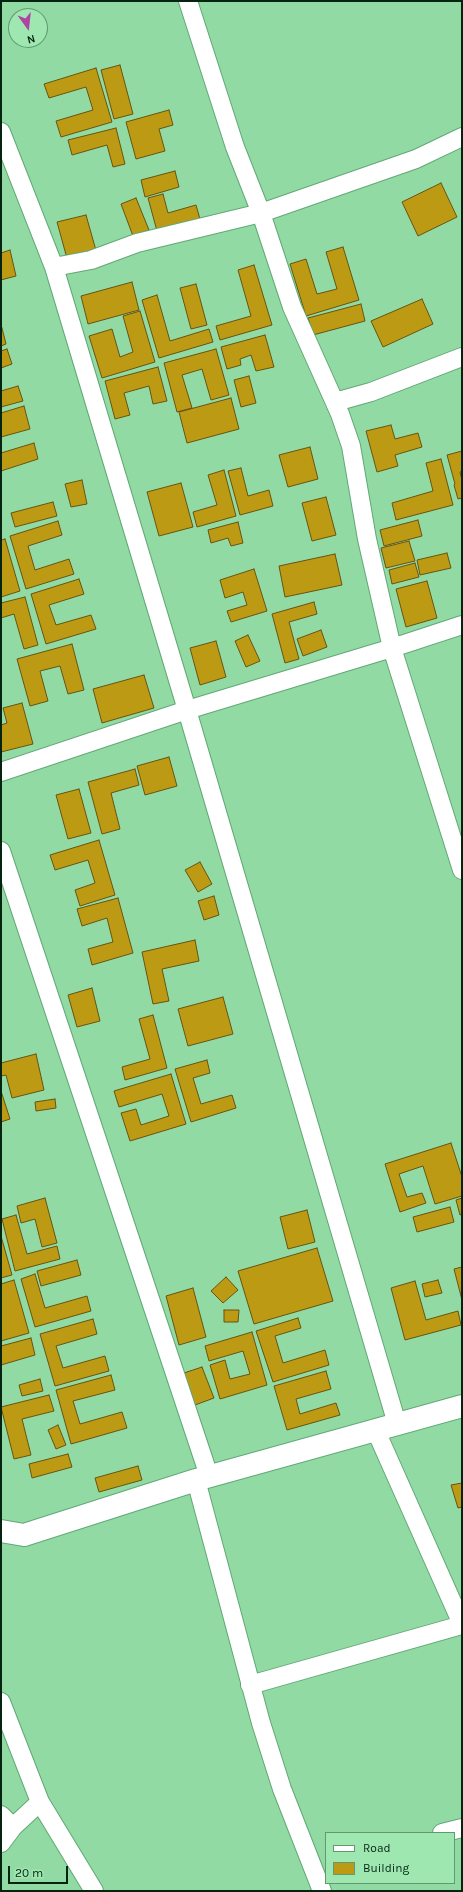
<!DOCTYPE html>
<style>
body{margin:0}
#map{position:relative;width:463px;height:1892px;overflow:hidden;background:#91daa4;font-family:Karla,sans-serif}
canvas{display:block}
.frame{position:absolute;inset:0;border:2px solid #052410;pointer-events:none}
.legend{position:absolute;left:325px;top:1832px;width:130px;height:52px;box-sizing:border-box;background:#9ee7b1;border:1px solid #619971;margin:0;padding:5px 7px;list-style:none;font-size:12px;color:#052410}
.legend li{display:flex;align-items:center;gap:8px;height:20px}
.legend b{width:20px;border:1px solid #619971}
.north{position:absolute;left:8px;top:8px;width:40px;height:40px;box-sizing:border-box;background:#9ee7b1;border:1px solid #619971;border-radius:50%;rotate:165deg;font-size:11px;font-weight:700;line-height:16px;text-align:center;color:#052410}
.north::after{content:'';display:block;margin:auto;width:14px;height:18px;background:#af44a4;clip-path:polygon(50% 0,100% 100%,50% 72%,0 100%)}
.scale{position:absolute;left:8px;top:1866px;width:60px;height:18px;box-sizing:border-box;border:2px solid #052410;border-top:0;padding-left:5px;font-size:12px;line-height:14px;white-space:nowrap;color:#052410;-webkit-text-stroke:3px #9ee7b1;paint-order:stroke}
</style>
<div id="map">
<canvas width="463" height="1892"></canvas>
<div class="frame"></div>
<ul class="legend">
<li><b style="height:5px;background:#fff"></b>Road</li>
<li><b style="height:11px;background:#bd9a13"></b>Building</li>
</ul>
<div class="north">N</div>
<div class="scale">20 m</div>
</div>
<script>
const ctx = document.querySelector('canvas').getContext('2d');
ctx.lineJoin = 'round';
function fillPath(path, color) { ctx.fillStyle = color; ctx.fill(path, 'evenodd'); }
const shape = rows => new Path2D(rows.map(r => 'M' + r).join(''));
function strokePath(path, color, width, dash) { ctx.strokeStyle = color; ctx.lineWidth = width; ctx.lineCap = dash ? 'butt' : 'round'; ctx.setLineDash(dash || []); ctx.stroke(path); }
const building = shape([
 [120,65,133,114,114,119,101,70,120,65],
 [96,68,112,122,61,137,56,121,93,110,86,87,49,98,44,84,96,68],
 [169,110,173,125,159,129,165,151,136,159,126,122,169,110],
 [116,128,125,164,113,167,107,145,72,155,68,140,116,128],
 [175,171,179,187,145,197,141,180,175,171],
 [441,183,457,217,418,236,402,202,441,183],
 [163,194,168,213,196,205,200,219,157,231,148,198,163,194],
 [136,198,149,230,133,236,121,204,136,198],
 [86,215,97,254,68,262,57,222,86,215],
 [343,247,359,300,306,316,290,264,306,259,317,294,337,289,326,252,343,247],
 [10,250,16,276,1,280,1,253,10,250],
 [254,265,272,325,220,340,216,326,251,316,238,270,254,265],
 [132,282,139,310,88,324,81,296,132,282],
 [196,284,207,325,191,329,180,288,196,284],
 [157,295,170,341,209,329,213,342,159,358,142,300,157,295],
 [422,299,433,324,383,347,371,321,422,299],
 [361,304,365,321,313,335,308,318,361,304],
 [140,311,155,362,102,378,89,336,112,329,120,357,133,352,123,316,140,311],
 [2,328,6,344,1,346,1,329,2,328],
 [265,335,274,367,256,371,251,355,240,359,241,365,227,369,221,347,265,335],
 [7,349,12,364,1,368,1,351,7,349],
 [216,349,229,395,211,400,202,369,182,375,192,408,177,412,164,363,216,349],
 [158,367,167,401,153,404,149,386,124,393,130,415,115,419,105,381,158,367],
 [249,376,256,403,241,407,234,380,249,376],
 [18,386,23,401,1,407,1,391,18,386],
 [231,398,239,429,187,443,179,412,231,398],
 [24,406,30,429,1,437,1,413,24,406],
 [391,425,395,439,418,433,422,447,395,455,398,466,377,472,366,431,391,425],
 [34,443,38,459,1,471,1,453,34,443],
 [310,447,318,479,288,487,279,455,310,447],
 [462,451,462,471,460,472,462,480,462,498,458,499,454,485,455,484,447,455,462,451],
 [441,459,453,505,396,520,392,503,433,491,426,463,441,459],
 [241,468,248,496,269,490,273,506,240,515,228,471,241,468],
 [224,470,236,516,197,527,193,512,217,505,208,475,224,470],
 [82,480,87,504,71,507,65,484,82,480],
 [181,483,193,527,159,536,147,492,181,483],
 [326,497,336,535,312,541,302,503,326,497],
 [53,502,57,516,15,527,11,513,53,502],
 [418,520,422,536,384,546,380,530,418,520],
 [58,521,62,535,28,546,35,570,69,559,74,574,26,589,10,536,58,521],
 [238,522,243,543,231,546,228,538,211,543,208,530,238,522],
 [5,539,20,591,1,597,1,540,5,539],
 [409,541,415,561,386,568,381,548,409,541],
 [447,553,451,568,420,575,417,560,447,553],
 [335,554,342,585,285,597,279,566,335,554],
 [415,563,419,577,392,584,389,570,415,563],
 [254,569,267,611,231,622,227,611,247,605,243,592,225,598,220,580,254,569],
 [79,579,84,594,49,605,56,625,91,615,96,629,46,644,31,594,79,579],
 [427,581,437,618,406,627,396,589,427,581],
 [25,597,38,645,24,649,14,614,1,618,1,603,25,597],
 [314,602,317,614,289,622,299,659,285,663,272,614,314,602],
 [321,630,327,647,303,656,297,639,321,630],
 [248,635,260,661,246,667,235,641,248,635],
 [216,641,226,677,200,685,190,648,216,641],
 [72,644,84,690,68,694,60,666,40,671,48,701,30,706,17,659,72,644],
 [144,675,154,708,102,723,93,689,144,675],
 [22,703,33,744,1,752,1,725,7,723,3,708,22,703],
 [169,757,177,786,145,795,137,766,169,757],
 [135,769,139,785,111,793,120,829,102,834,88,782,135,769],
 [79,789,91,833,68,839,56,795,79,789],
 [99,840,115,895,80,906,75,890,95,883,88,860,55,870,50,855,99,840],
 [200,862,212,884,198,892,185,870,200,862],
 [214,896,219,915,204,920,198,901,214,896],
 [118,898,133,953,92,965,88,949,113,942,107,918,82,926,77,909,118,898],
 [195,940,199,961,162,969,169,1001,153,1004,142,952,195,940],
 [92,988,100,1021,77,1027,68,995,92,988],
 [223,997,233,1034,188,1046,178,1009,223,997],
 [153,1015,167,1068,125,1080,122,1067,150,1059,139,1019,153,1015],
 [36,1054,44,1090,12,1098,6,1075,1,1076,1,1063,36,1054],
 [207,1060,210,1073,193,1078,201,1104,232,1095,236,1108,191,1122,175,1069,207,1060],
 [171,1074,186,1124,130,1141,121,1113,136,1109,141,1125,169,1116,162,1094,119,1107,114,1091,171,1074],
 [1,1091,10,1119,1,1122,1,1091],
 [55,1099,56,1108,36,1111,35,1102,55,1099],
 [451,1143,462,1177,462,1196,435,1204,423,1166,399,1174,407,1197,422,1193,426,1203,400,1212,385,1164,451,1143],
 [45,1198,57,1243,42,1247,35,1219,21,1223,17,1206,45,1198],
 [462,1198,462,1214,460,1215,456,1200,462,1198],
 [450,1207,454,1222,417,1232,413,1217,450,1207],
 [307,1210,315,1242,288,1249,280,1217,307,1210],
 [16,1215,27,1254,57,1246,60,1259,15,1271,2,1219,16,1215],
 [1,1236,12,1275,1,1278,1,1236],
 [317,1248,333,1301,254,1324,238,1271,317,1248],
 [77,1260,81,1275,41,1286,37,1271,77,1260],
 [462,1267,462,1300,454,1269,462,1267],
 [35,1274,45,1308,87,1296,91,1311,35,1327,21,1279,35,1274],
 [226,1277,238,1290,223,1303,211,1291,226,1277],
 [14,1280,29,1333,1,1341,1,1284,14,1280],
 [438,1280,442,1293,425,1297,422,1284,438,1280],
 [415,1281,426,1320,458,1311,461,1325,405,1340,391,1288,415,1281],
 [193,1288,206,1337,179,1345,166,1296,193,1288],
 [224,1310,239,1310,238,1322,224,1322,224,1310],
 [298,1318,301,1328,275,1336,283,1363,325,1350,329,1365,273,1382,256,1331,298,1318],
 [93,1319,97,1334,56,1346,63,1368,105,1356,109,1371,55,1386,40,1334,93,1319],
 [252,1332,267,1385,220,1399,210,1365,225,1360,230,1379,250,1374,243,1351,209,1361,205,1346,252,1332],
 [31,1338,35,1355,1,1365,1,1346,31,1338],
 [202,1367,214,1398,195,1405,184,1373,202,1367],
 [326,1371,331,1389,296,1399,300,1414,336,1403,340,1415,287,1430,274,1386,326,1371],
 [111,1375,115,1390,73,1401,80,1424,122,1412,127,1428,71,1444,56,1390,111,1375],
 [40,1379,43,1391,22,1396,19,1385,40,1379],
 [49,1395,54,1411,22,1419,31,1455,14,1459,1,1407,49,1395],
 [58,1425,66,1445,56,1449,48,1430,58,1425],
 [68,1454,72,1467,32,1478,29,1464,68,1454],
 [138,1466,142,1480,99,1492,95,1478,138,1466],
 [462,1483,462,1507,458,1508,451,1485,462,1483]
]);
fillPath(building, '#bd9a13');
strokePath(building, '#665311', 1);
const minor = shape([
 [188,1,235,147,261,213,292,307,340,414,351,446,367,539,392,648,462,870],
 [1,132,54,267,187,710,397,1424],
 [54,267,91,260,137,243,261,213,416,159,462,137],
 [335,402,371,392,462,357],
 [1,772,187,710,392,648,462,625],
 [1,851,209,1476],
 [376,1431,462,1624],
 [196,1480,261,1723,282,1789,322,1891],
 [250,1685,462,1625],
 [1,1702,40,1802,94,1891],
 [1,1815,13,1827],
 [442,1833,462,1828],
 [1,1843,13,1827,40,1802]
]);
const tertiary = shape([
 [1,1531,24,1535,196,1480,462,1406]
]);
strokePath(minor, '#61a875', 20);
strokePath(tertiary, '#61a875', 24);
strokePath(minor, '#fff', 18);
strokePath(tertiary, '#fff', 22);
</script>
